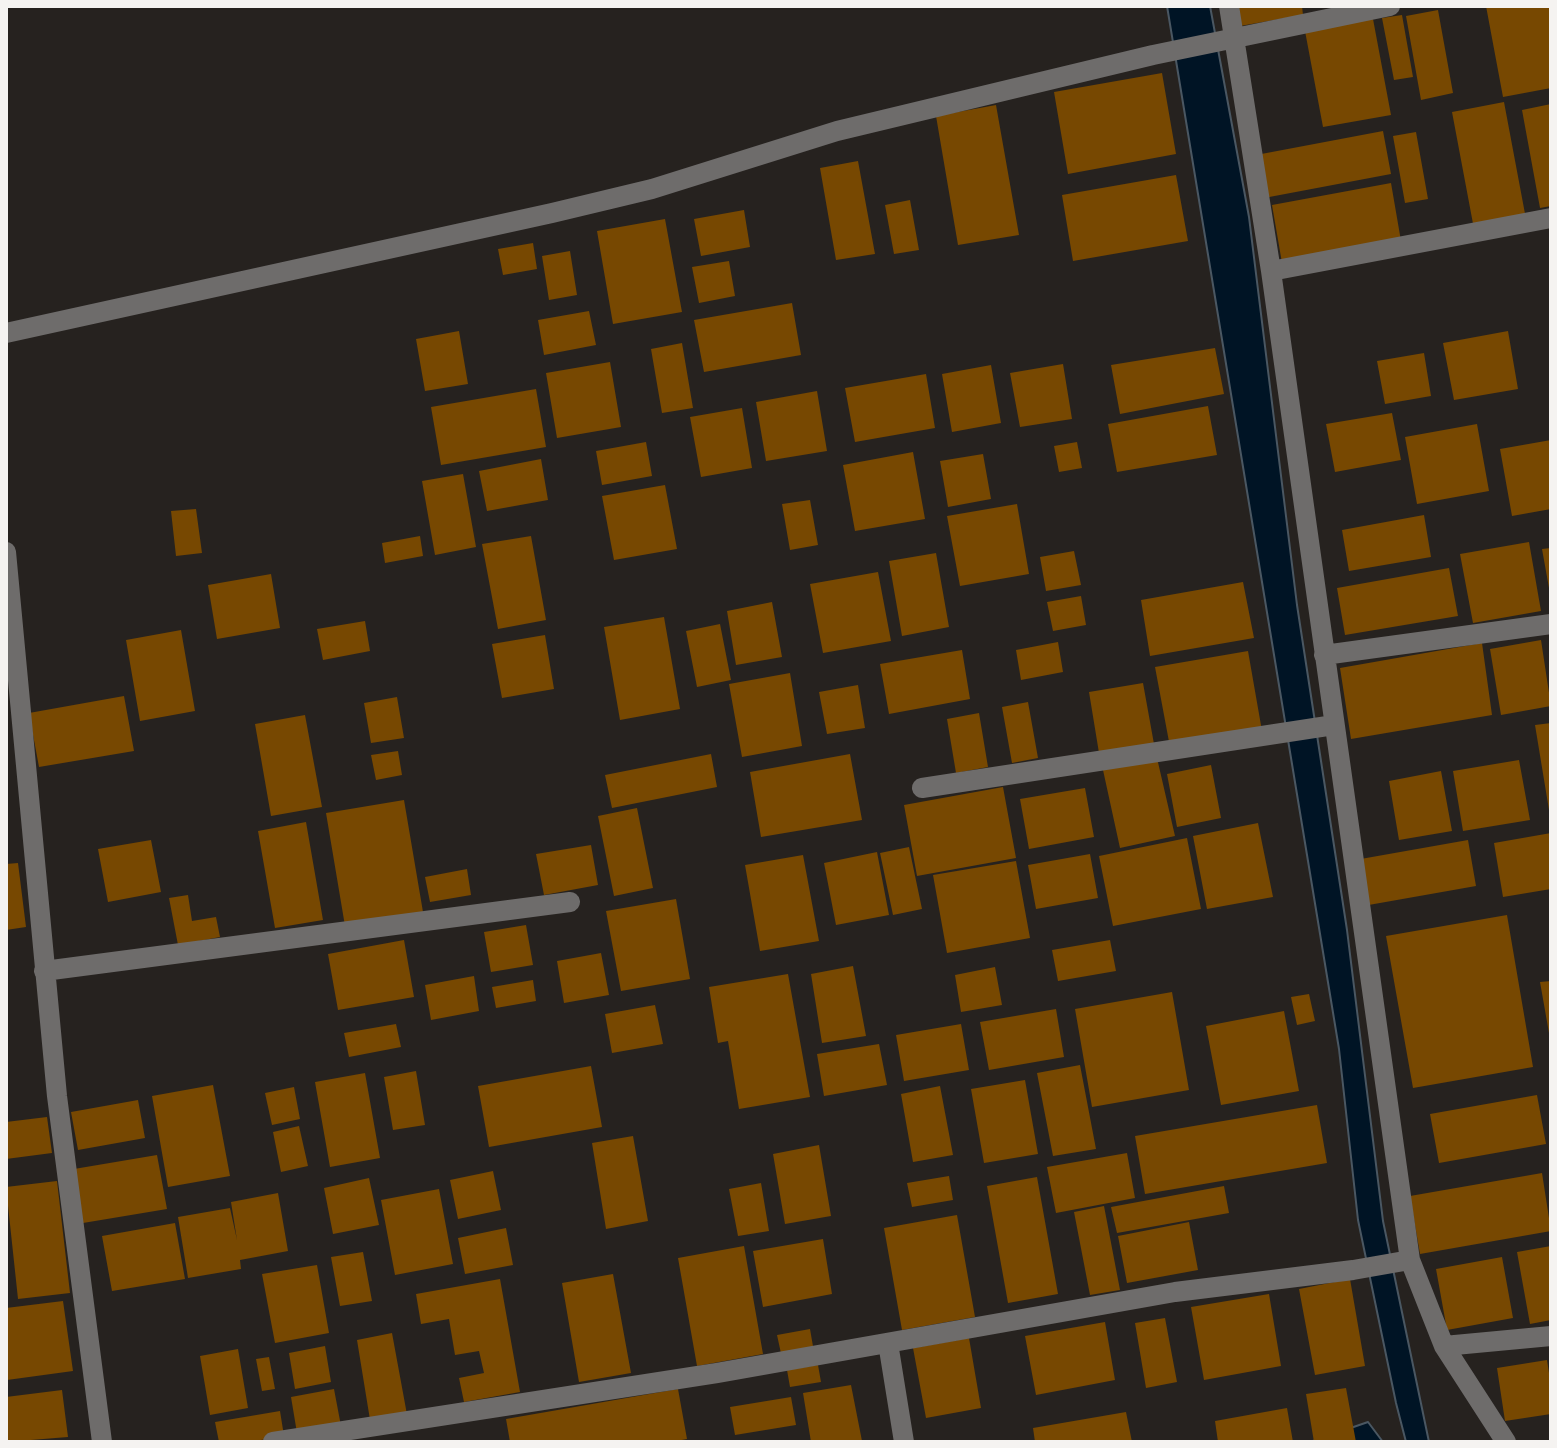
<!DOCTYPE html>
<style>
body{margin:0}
#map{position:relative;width:1557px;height:1448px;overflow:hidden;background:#26221f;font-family:"Libre Baskerville",serif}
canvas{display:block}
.frame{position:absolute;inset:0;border:8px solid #f5f3f1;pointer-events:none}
</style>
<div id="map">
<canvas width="1557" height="1448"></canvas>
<div class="frame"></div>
</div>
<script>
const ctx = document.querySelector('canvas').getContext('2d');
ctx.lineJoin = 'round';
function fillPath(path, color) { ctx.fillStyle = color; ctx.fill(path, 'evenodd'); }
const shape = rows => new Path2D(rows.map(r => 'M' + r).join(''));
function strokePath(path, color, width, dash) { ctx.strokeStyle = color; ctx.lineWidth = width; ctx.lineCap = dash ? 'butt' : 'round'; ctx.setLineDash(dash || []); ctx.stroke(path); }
const water = shape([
 [1167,6,1210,6,1249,217,1297,605,1347,930,1383,1221,1429,1442,1406,1442,1396,1403,1358,1220,1339,1049,1167,6],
 [1368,1422,1383,1442,1310,1442,1368,1422]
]);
fillPath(water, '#001425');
strokePath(water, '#4a5762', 2);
fillPath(shape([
 [1237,6,1302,6,1303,15,1240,26],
 [1486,6,1551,6,1551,88,1503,97],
 [1438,10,1453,93,1421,100,1406,16],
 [1402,15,1413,77,1394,80,1382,18],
 [1373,19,1391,115,1323,127,1305,31],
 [1162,73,1176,154,1068,174,1054,92],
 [1504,102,1526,219,1474,229,1452,112],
 [1551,104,1551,206,1540,208,1522,110],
 [996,105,1019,235,958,245,936,116],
 [1383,131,1391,174,1264,198,1256,155],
 [1416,132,1428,199,1405,203,1393,136],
 [858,161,875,254,836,260,820,168],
 [1176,175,1188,241,1073,261,1062,195],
 [1391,183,1401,241,1282,263,1272,205],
 [910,200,919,250,894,254,885,205],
 [744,210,750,247,701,256,694,219],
 [665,219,682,312,613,324,597,231],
 [533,243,537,269,503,275,498,249],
 [570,251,577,295,549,300,542,256],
 [729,261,735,296,699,303,692,267],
 [792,303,801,355,704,372,694,320],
 [589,311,596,345,544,355,538,320],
 [459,331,468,384,425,391,416,339],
 [1508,331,1518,389,1454,400,1443,343],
 [682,343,693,408,662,413,651,349],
 [1215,348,1224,394,1120,414,1111,365],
 [1424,353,1431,396,1385,404,1377,361],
 [610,362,621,427,557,438,546,373],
 [1063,364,1072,419,1020,427,1010,373],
 [991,365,1001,423,952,432,942,374],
 [926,374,935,428,855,442,845,388],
 [536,389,546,447,441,465,431,407],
 [817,391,827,451,766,461,756,402],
 [1208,406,1217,455,1117,472,1108,424],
 [742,408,752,468,701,477,690,417],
 [1392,413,1401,460,1335,472,1326,424],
 [1477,424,1489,491,1417,504,1405,437],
 [1551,440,1551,509,1512,516,1500,449],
 [646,442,652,476,602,485,596,451],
 [1077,442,1082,468,1059,472,1054,446],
 [913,452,925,519,855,531,843,465],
 [983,454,991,499,948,507,940,461],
 [541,459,548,500,487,511,479,471],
 [463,474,476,547,435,555,422,481],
 [665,485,677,549,614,560,602,496],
 [810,500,818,545,790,550,782,504],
 [1017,504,1029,574,960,586,947,516],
 [196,509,202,553,176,556,171,511],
 [1424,515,1431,557,1349,571,1342,530],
 [420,536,423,556,385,563,382,543],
 [531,536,546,620,498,629,482,544],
 [1529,542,1541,611,1473,623,1460,554],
 [1551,548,1551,588,1549,588,1542,549],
 [1074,551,1081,585,1046,591,1040,557],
 [936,553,949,627,902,636,889,561],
 [1449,568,1458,616,1345,635,1337,588],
 [878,572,891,641,823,653,810,584],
 [271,574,280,628,217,639,208,585],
 [1243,582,1254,638,1150,656,1141,600],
 [1081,596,1086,625,1053,631,1047,602],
 [772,602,782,657,736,665,727,611],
 [664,617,680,709,620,720,604,627],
 [365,621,370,651,323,660,317,629],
 [720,624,731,680,697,687,686,631],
 [181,630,195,711,140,721,126,640],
 [545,635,554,689,502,698,492,644],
 [1541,640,1551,706,1501,715,1490,649],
 [1058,642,1063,672,1021,680,1016,650],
 [1482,643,1492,715,1351,739,1340,668],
 [962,650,970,699,889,714,880,664],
 [1248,651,1262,731,1170,747,1155,667],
 [790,673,802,746,742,757,729,684],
 [1143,683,1154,744,1099,753,1089,692],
 [858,685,865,728,827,734,819,692],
 [124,696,134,751,39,767,29,713],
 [397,697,404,738,371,743,364,703],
 [1028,702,1038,758,1012,763,1002,707],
 [979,713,988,767,956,773,947,719],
 [305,715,322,807,271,816,255,724],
 [1551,723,1551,810,1549,810,1535,725],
 [398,751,402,775,376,780,371,755],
 [711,754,717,787,612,808,605,775],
 [850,754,862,820,761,837,750,772],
 [1157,758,1175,836,1120,848,1103,770],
 [1519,760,1530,820,1463,831,1453,771],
 [1211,765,1221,818,1177,827,1167,774],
 [1441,771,1452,831,1399,840,1389,781],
 [1003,787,1016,858,917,876,904,805],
 [1085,788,1094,837,1029,849,1020,799],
 [404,800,423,912,345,926,326,813],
 [637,808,653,888,614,896,598,816],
 [306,822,323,920,275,928,258,831],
 [1258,823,1273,897,1207,909,1193,836],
 [1551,833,1551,889,1503,897,1494,843],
 [1187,838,1201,909,1113,926,1099,856],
 [151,840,161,892,108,902,98,849],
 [1468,840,1476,886,1363,906,1355,860],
 [591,845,598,885,544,895,536,854],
 [909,847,922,909,893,915,880,853],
 [877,852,889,915,836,925,824,863],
 [1090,854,1098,898,1036,909,1028,865],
 [803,855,819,941,760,951,745,865],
 [1016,861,1030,938,947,953,933,875],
 [18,863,26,927,6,930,6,864],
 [467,869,471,895,430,902,425,877],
 [188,895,192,921,216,917,220,937,178,945,169,898],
 [676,899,690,979,621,991,606,911],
 [1507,915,1533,1067,1413,1088,1386,936],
 [526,925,533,965,491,972,484,932],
 [404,940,414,997,338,1010,328,954],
 [1110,940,1116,971,1058,981,1052,950],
 [601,953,609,995,564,1003,557,961],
 [853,966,866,1036,822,1043,811,974],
 [995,967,1002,1005,961,1012,955,975],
 [788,974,810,1097,739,1109,728,1041,718,1043,709,987],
 [474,976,479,1011,431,1020,425,985],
 [533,980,536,1001,496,1008,492,987],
 [1551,981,1551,1033,1549,1033,1540,982],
 [1172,992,1189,1090,1092,1107,1075,1009],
 [1309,994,1315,1021,1297,1025,1291,997],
 [655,1005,663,1044,612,1053,605,1014],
 [1056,1009,1064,1057,989,1070,980,1022],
 [1284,1011,1299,1091,1221,1105,1206,1026],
 [396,1024,401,1047,349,1057,344,1033],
 [961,1024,969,1070,904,1081,896,1035],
 [879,1044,887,1085,824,1096,817,1054],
 [1080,1065,1096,1149,1053,1156,1037,1073],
 [591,1066,602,1127,489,1147,478,1086],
 [416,1071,425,1125,393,1130,384,1077],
 [365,1073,380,1158,330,1167,315,1082],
 [1025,1080,1038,1154,984,1163,971,1089],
 [213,1085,230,1176,168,1187,152,1096],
 [940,1086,953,1155,913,1162,901,1094],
 [294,1087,300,1119,272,1125,265,1093],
 [1537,1095,1546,1144,1439,1163,1430,1114],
 [138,1100,145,1138,78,1150,71,1112],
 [1317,1105,1327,1163,1145,1194,1135,1136],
 [47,1117,52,1153,6,1159,6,1122],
 [299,1126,308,1166,281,1172,273,1132],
 [633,1136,648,1221,606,1229,592,1143],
 [819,1145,831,1216,785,1224,773,1154],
 [1127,1153,1135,1198,1056,1213,1047,1167],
 [157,1155,167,1209,83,1223,74,1169],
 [493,1171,501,1210,458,1219,450,1180],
 [1542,1173,1551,1231,1420,1254,1410,1196],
 [949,1176,953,1200,912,1207,907,1183],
 [1037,1177,1058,1294,1008,1303,987,1186],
 [369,1178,379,1225,333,1234,324,1188],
 [57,1181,70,1293,18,1299,6,1187],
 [761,1183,769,1231,738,1236,729,1189],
 [1224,1186,1229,1213,1117,1233,1111,1207],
 [439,1189,453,1264,395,1275,381,1200],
 [278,1193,288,1251,240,1260,241,1269,188,1278,178,1217,230,1208,237,1240,231,1202],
 [1104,1206,1120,1290,1090,1295,1074,1212],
 [957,1215,975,1317,902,1330,884,1228],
 [1189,1222,1198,1270,1127,1283,1118,1236],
 [175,1223,185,1279,112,1291,102,1236],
 [506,1228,513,1265,465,1274,458,1238],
 [823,1239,832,1294,763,1307,753,1251],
 [744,1246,763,1354,697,1366,678,1258],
 [1551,1246,1551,1320,1530,1324,1517,1252],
 [363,1252,372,1301,340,1306,331,1257],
 [1502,1257,1513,1318,1447,1330,1436,1269],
 [317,1265,329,1333,275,1343,262,1274],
 [613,1274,631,1373,579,1382,562,1283],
 [500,1279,520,1392,464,1402,459,1378,484,1373,479,1351,455,1355,449,1319,421,1324,416,1294],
 [1350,1279,1365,1366,1315,1375,1299,1289],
 [1269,1294,1281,1366,1204,1380,1191,1307],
 [63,1301,73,1371,7,1380,6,1308],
 [1165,1318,1177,1382,1146,1388,1135,1323],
 [1105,1322,1115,1380,1036,1395,1025,1336],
 [810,1329,814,1352,782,1358,777,1335],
 [392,1333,408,1420,371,1426,357,1340],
 [969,1338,981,1408,926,1418,913,1348],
 [325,1346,331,1382,295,1389,289,1353],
 [238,1349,248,1408,210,1415,200,1356],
 [269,1357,275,1389,262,1391,256,1359],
 [1547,1360,1551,1386,1551,1414,1505,1421,1497,1368],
 [818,1365,821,1382,790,1387,787,1370],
 [851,1385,862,1441,811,1442,803,1393],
 [1346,1388,1356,1442,1314,1442,1306,1394],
 [334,1389,341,1426,297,1433,291,1397],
 [678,1389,687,1439,671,1442,510,1442,506,1419],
 [62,1390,68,1437,6,1442,6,1397],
 [791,1397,796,1425,735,1435,730,1407],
 [1287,1408,1293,1442,1218,1442,1215,1421],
 [280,1411,284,1436,249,1442,219,1442,215,1422],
 [1126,1412,1132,1442,1035,1442,1033,1428]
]), '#774801');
strokePath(shape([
 [1229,6,1271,271,1410,1260,1444,1346,1506,1442],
 [1271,271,1551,218],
 [6,333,552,213,652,189,837,131,1153,55,1390,6],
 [6,552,57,1096,102,1442],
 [1324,655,1551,624],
 [922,788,1334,725],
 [44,971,570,902],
 [888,1343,904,1442],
 [1444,1346,1551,1336],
 [273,1442,717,1373,1175,1292,1353,1270,1410,1260]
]), '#6e6c6b', 20);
</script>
